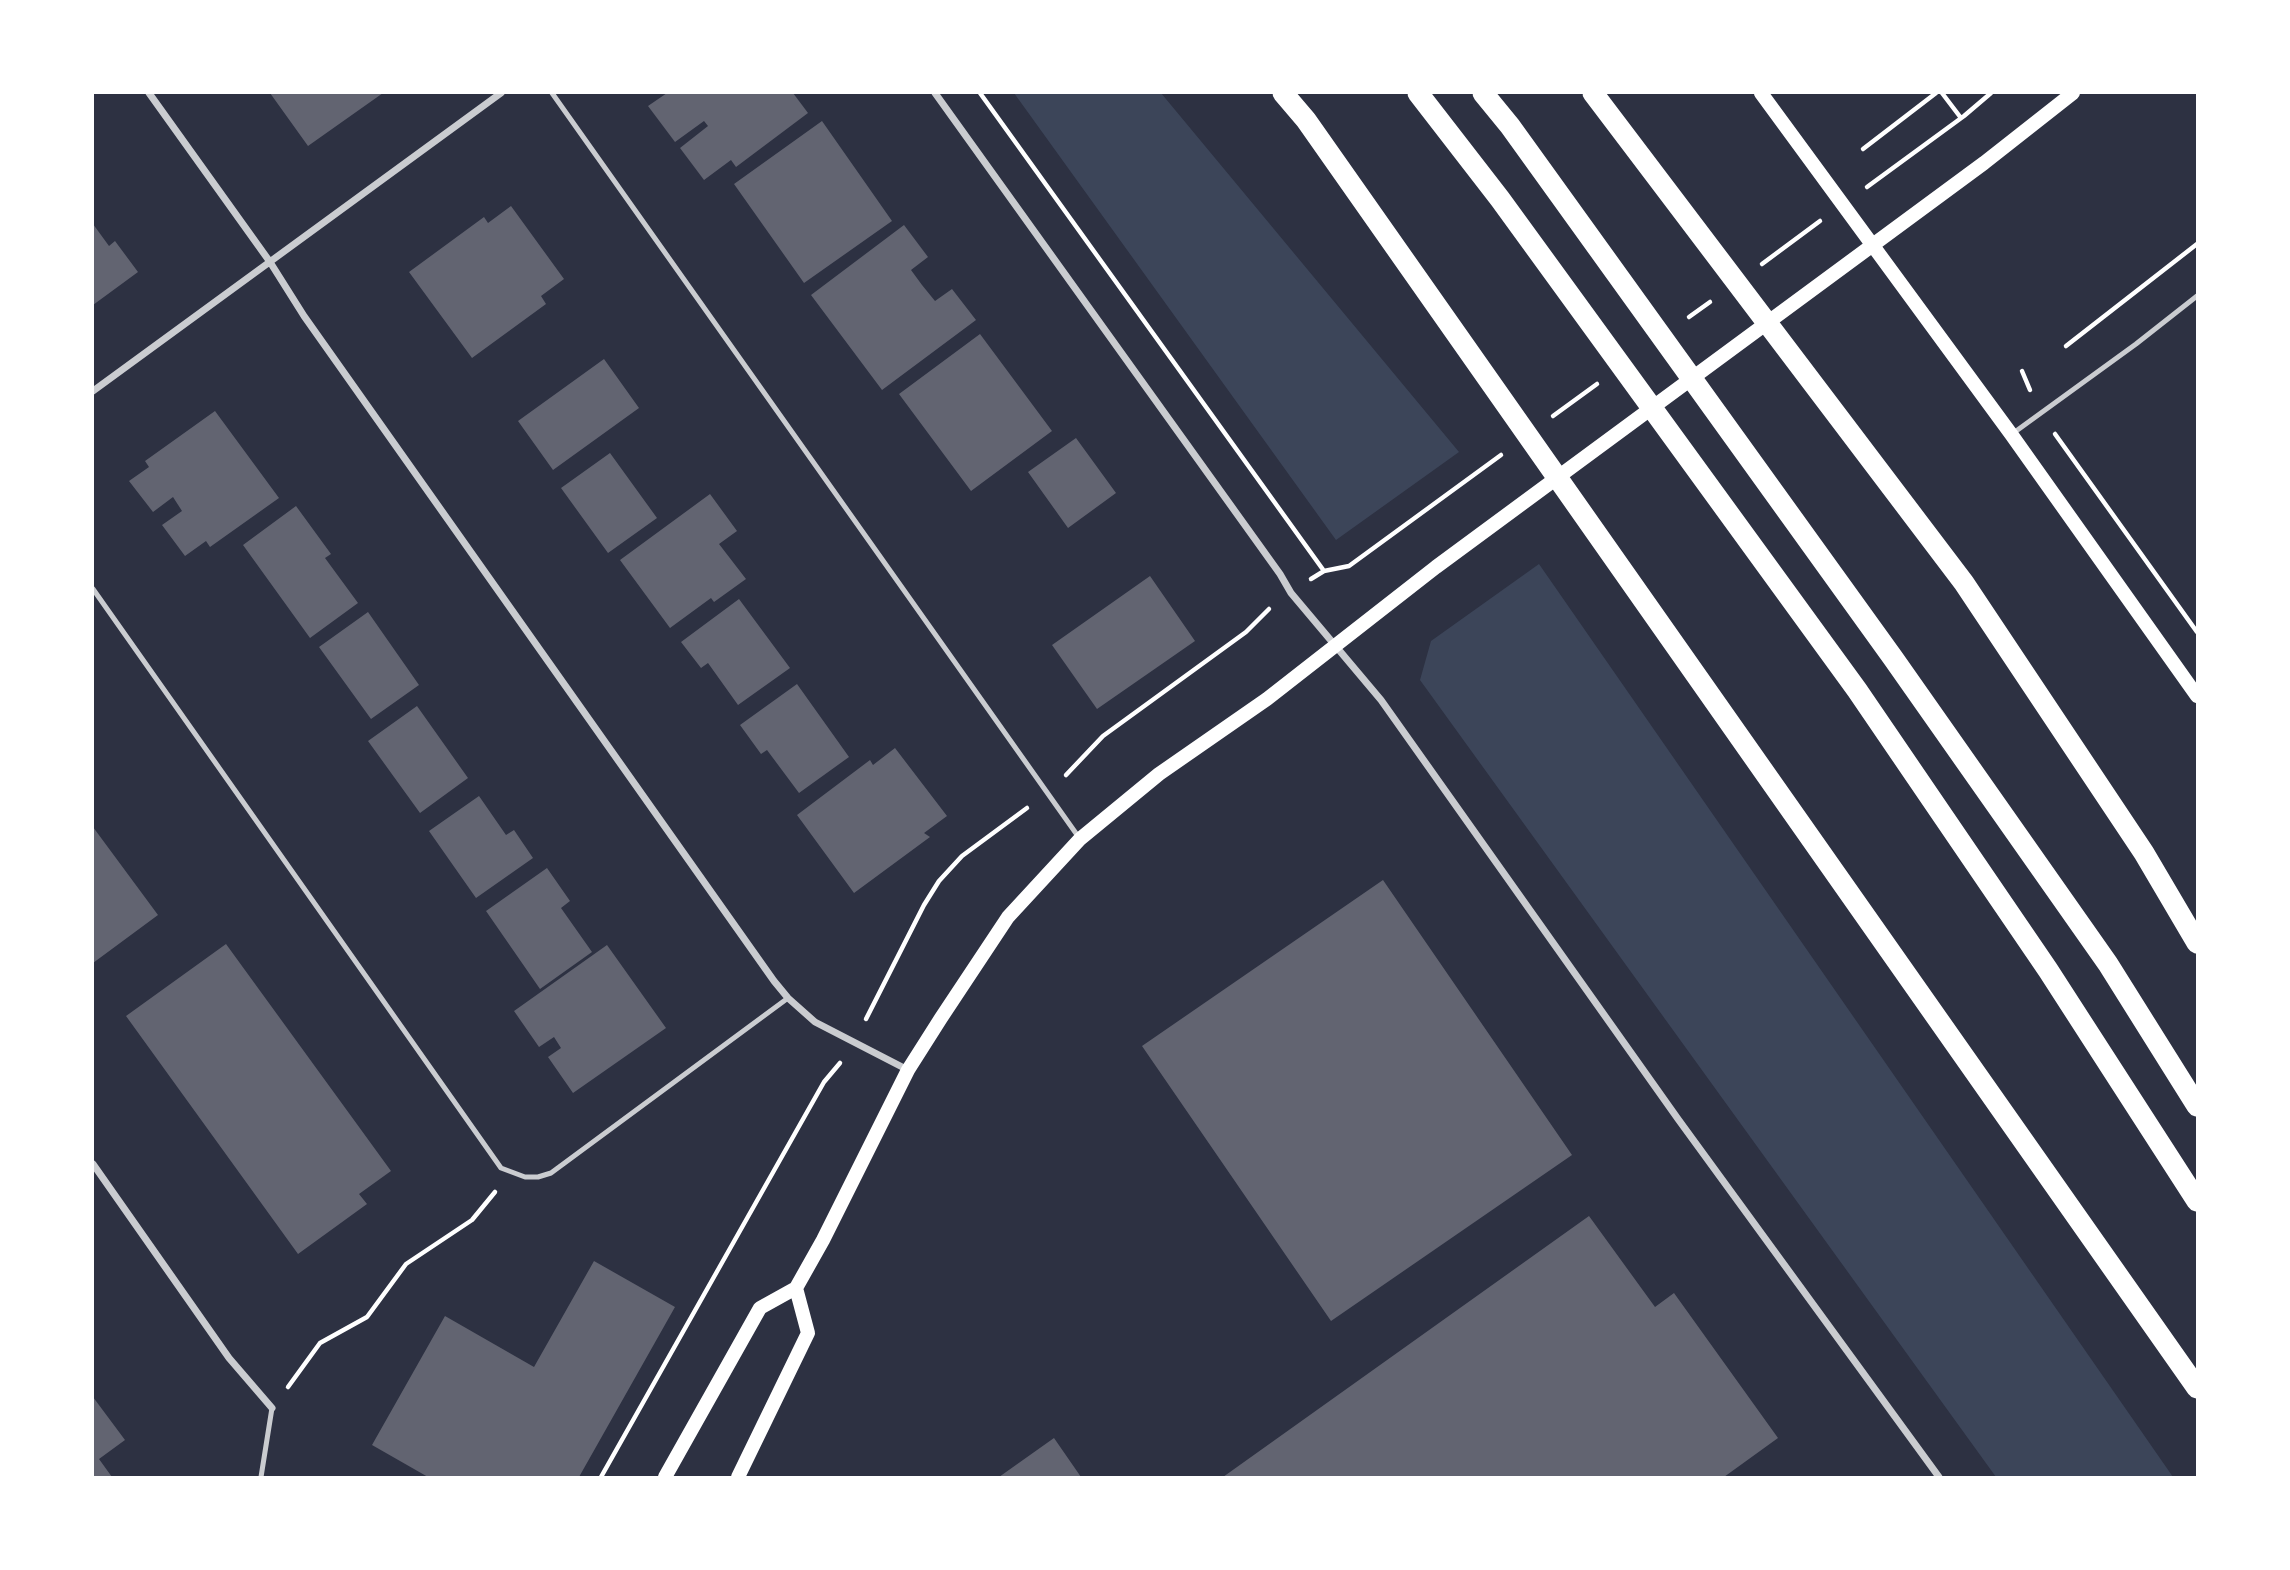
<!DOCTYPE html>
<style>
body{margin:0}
#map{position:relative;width:2290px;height:1570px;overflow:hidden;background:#2d3142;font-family:"Archivo Narrow",sans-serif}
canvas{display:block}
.frame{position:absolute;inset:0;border:94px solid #fff;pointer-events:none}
</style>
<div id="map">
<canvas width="2290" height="1570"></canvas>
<div class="frame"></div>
</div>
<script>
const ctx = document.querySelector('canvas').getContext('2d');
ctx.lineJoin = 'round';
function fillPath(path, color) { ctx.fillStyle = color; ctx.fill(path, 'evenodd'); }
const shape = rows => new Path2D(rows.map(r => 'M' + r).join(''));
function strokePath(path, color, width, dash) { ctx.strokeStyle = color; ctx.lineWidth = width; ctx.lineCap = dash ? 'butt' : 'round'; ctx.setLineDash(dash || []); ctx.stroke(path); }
fillPath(shape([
 [1014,93,1161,93,1459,452,1336,540],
 [1539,564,2173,1477,1996,1477,1420,680,1431,641]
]), '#3c4559');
fillPath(shape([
 [270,93,383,93,308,146],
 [667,93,793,93,808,113,736,167,731,160,704,180,680,148,708,126,704,121,675,142,648,106],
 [822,121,892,221,804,283,734,184],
 [511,206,564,279,541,296,546,304,472,358,409,272,484,217,488,223],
 [93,224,109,246,115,241,138,272,93,305],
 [904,225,928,257,911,270,922,285,935,301,952,289,976,320,882,390,811,295],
 [980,334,1052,431,971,491,899,394],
 [604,359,639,408,553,470,518,421],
 [215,411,279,498,210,547,206,541,185,556,162,525,182,511,173,497,153,512,129,481,149,467,145,461],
 [1076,438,1116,493,1068,528,1028,472],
 [610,453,657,518,608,553,561,488],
 [710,494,737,531,719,544,746,579,714,602,711,598,670,628,620,560],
 [296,506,331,554,325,558,358,603,310,638,243,545],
 [1150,576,1195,641,1097,709,1052,645],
 [739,599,790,668,738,705,708,663,701,668,681,642],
 [368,612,419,685,371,719,319,647],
 [797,684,849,757,799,793,767,750,761,754,740,725],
 [417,706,468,778,420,813,368,741],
 [895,748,947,816,924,833,930,837,854,893,797,815,870,760,873,765],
 [479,796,506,835,514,830,533,858,476,898,429,831],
 [93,827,158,915,93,963],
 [547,868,570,901,561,908,592,952,540,989,486,911],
 [1383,880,1572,1155,1331,1321,1142,1046],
 [226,944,391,1171,359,1194,367,1204,298,1254,126,1016],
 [607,945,666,1028,573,1093,548,1057,561,1048,554,1037,539,1047,514,1011],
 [1589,1216,1655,1307,1674,1293,1778,1438,1724,1477,1223,1477],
 [594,1261,675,1307,579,1477,428,1477,372,1445,445,1316,534,1367],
 [93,1397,125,1440,99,1459,112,1477,93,1477],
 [1054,1438,1081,1477,999,1477]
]), '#626471');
strokePath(shape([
 [980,93,1324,571],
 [1942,93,1961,118],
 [1863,149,1936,93],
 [1867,187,1964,116,1991,93],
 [1762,264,1820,221],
 [1689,317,1710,302],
 [2066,346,2197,244],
 [2022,371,2030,390],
 [1553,416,1597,384],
 [2055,434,2197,632],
 [1311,579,1324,571,1349,566,1501,455],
 [1066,775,1103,736,1246,632,1269,609],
 [866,1019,924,905,939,881,962,856,1027,808],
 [288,1387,320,1343,367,1317,406,1264,472,1220,495,1192],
 [601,1477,824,1082,840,1063]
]), '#fff', 4.5);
strokePath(shape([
 [552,93,1080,839],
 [2012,434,2136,344,2197,296],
 [93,589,501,1168,525,1177,538,1177,551,1173,788,998],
 [261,1477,272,1408]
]), '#caccd0', 5);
strokePath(shape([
 [149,93,270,262,304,316,774,981,788,998,815,1022,908,1070],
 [935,93,1280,574,1291,593,1381,700,1678,1119,1939,1477],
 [93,391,501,93],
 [93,1164,229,1358,272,1408]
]), '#caccd0', 7);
strokePath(shape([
 [1761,93,2011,434,2197,696],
 [665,1477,760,1308,796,1288,823,1240,908,1070,941,1018,1008,917,1080,839,1159,774,1267,699,1436,567,1984,163,2073,93],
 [738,1477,808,1333,796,1288]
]), '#fff', 14);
strokePath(shape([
 [1283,93,1306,120,2197,1388],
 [1418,93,1500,199,1857,690,2048,970,2197,1201],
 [1483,93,1510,126,1893,658,2108,964,2197,1106],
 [1593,93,1964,583,2144,853,2197,943]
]), '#fff', 21);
</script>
